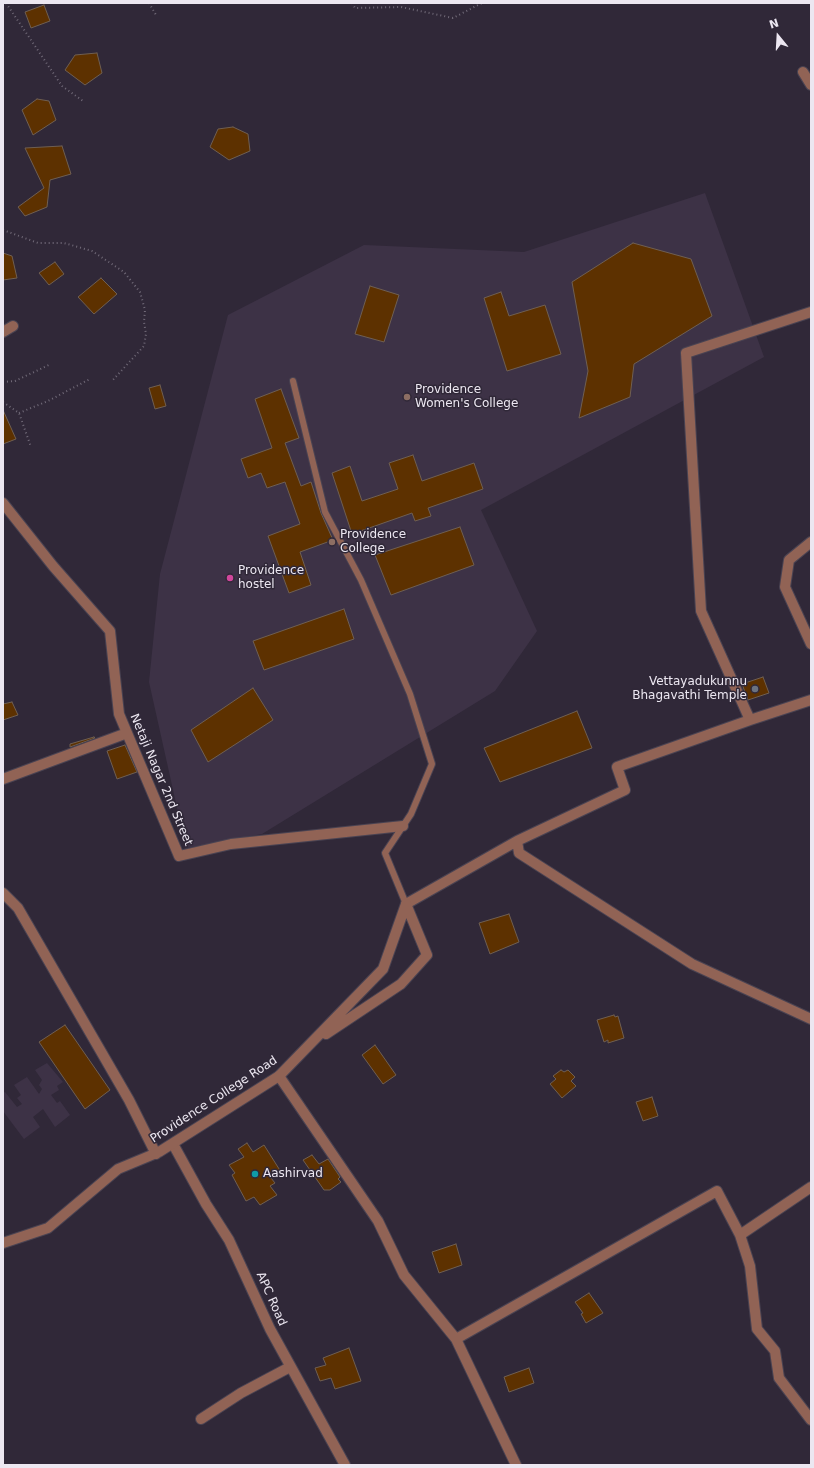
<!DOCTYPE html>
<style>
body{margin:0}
#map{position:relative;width:814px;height:1468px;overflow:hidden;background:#302838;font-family:"DejaVu Sans",sans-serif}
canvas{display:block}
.frame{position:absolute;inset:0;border:4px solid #ece7f1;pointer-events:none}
.north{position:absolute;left:758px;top:16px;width:40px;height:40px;-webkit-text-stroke:3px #302838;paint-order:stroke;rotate:342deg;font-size:11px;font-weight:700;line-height:16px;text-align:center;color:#ece7f1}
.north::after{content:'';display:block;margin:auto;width:14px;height:18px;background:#ece7f1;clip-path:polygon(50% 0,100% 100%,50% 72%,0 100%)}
</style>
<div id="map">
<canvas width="814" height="1468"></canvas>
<div class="frame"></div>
<div class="north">N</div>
</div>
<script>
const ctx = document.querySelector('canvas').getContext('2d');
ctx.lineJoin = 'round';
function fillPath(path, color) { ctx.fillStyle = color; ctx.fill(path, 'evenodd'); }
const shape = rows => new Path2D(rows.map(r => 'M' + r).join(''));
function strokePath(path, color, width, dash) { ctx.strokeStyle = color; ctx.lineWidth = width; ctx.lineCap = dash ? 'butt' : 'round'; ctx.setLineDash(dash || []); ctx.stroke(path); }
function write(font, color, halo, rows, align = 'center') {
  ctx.font = font + ' "DejaVu Sans",sans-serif'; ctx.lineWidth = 3; ctx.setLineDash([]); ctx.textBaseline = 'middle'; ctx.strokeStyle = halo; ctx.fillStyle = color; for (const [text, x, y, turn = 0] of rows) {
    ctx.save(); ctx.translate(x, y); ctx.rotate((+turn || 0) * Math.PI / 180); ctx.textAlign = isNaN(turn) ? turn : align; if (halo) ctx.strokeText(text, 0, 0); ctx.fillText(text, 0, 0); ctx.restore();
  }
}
fillPath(shape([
 [705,193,764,357,481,510,537,631,495,691,262,834,186,848,149,682,160,574,228,315,364,245,524,252],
 [47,1063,63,1082,57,1086,59,1090,51,1095,57,1103,60,1101,70,1115,55,1127,43,1109,33,1117,40,1127,24,1139,3,1111,3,1093,5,1092,17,1107,22,1104,17,1098,21,1095,14,1085,27,1077,39,1094,42,1089,39,1085,42,1080,35,1070]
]), '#3d3246');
const building = shape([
 [44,5,50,21,31,28,25,12,44,5],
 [97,53,102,73,85,85,65,70,75,55,97,53],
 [37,99,49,101,56,120,33,135,22,110,37,99],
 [233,127,248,134,250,151,229,160,210,147,218,129,233,127],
 [62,146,71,174,50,180,47,207,25,216,18,207,44,188,25,148,62,146],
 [633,243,691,259,712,316,634,364,630,397,579,418,588,371,572,282,633,243],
 [3,253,12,256,17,278,3,280,3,253],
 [55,262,64,274,49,285,39,273,55,262],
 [101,278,117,294,94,314,78,297,101,278],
 [370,286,399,295,384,342,355,334,370,286],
 [501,292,509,316,545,305,561,354,507,371,484,298,501,292],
 [160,385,166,406,155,409,149,388,160,385],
 [281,389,299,438,285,443,301,486,311,482,321,513,333,540,300,552,311,585,289,593,268,536,300,524,285,482,267,488,261,473,248,478,241,459,272,448,255,399,281,389],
 [3,410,16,439,3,444,3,410],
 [413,455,422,481,474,463,483,489,428,508,431,516,415,521,412,513,352,534,332,473,350,466,362,501,398,489,389,463,413,455],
 [460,527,474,565,391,595,375,555,460,527],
 [344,609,354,639,264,670,253,641,344,609],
 [763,677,769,693,748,700,742,684,763,677],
 [253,688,273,720,208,762,191,730,253,688],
 [12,702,18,715,3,720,3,704,12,702],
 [577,711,592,748,500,782,484,748,577,711],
 [94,737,95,738,70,747,70,744,94,737],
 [125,745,137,772,117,779,107,751,125,745],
 [509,914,519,942,490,954,479,923,509,914],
 [614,1015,615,1017,618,1016,624,1038,608,1043,608,1040,604,1042,597,1020,614,1015],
 [65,1025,110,1090,85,1109,39,1042,65,1025],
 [375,1045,396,1075,383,1084,362,1055,375,1045],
 [561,1070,564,1072,568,1070,575,1077,571,1081,576,1086,562,1098,550,1084,556,1079,553,1076,561,1070],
 [652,1097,658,1116,643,1121,636,1102,652,1097],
 [247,1143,253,1152,264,1145,281,1172,271,1178,275,1183,270,1186,277,1195,260,1205,254,1197,246,1201,232,1175,235,1173,229,1165,244,1157,238,1149,247,1143],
 [312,1155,319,1164,328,1159,340,1177,338,1179,341,1182,330,1190,324,1190,303,1160,312,1155],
 [456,1244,462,1265,439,1273,432,1252,456,1244],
 [589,1293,603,1313,586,1323,581,1314,583,1313,575,1302,589,1293],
 [349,1348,361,1381,335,1389,331,1378,320,1381,315,1368,326,1365,323,1358,349,1348],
 [529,1368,534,1383,509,1392,504,1377,529,1368]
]);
fillPath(building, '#5d3100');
strokePath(building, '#6f5f52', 1);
const service = shape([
 [293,381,325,512,361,580,410,694,432,764,411,814,385,853,406,904]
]);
const minor = shape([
 [803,72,811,85],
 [811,312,686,353,701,611,750,720,617,767,625,790,517,841,519,853,692,964,811,1019],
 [3,332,13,326],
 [3,503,53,566,110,631,119,714,179,856,231,844,403,826],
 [811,542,789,560,785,587,811,644],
 [750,720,811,700],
 [3,779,127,733],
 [3,893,18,908,129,1100,156,1154],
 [406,904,517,841],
 [279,1076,378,1221,404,1275,456,1339,516,1465],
 [173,1144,206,1204,229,1240,270,1329,345,1465],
 [740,1235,811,1187],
 [456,1339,717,1191,740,1235,750,1266,757,1329,775,1351,779,1378,811,1420],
 [201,1419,241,1393,290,1367]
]);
const tertiary = shape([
 [326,1034,401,984,427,955,406,904],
 [3,1243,48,1228,118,1169,159,1152,279,1076,383,969,406,904]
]);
strokePath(service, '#4a4352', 8);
strokePath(minor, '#4a4352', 12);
strokePath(tertiary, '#4a4352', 12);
strokePath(shape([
 [6,3,62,86,83,101],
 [149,3,156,15],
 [352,3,355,8,401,7,453,18,482,3],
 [3,230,38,243,64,243,92,251,124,272,140,292,145,310,144,322,146,334,144,346,112,381],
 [3,382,15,381,51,364],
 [3,402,19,413,31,447],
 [19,413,48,401,90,379]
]), '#716a78', 2, [1, 3]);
strokePath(service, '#916355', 6);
strokePath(minor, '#916355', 10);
strokePath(tertiary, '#916355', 10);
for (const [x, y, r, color] of [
 [407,397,4,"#8d6e63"],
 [332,542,4,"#8d6e63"],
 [230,578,4,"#d1479c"],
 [755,689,4,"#6b7280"],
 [255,1174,4,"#0f9aa8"]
]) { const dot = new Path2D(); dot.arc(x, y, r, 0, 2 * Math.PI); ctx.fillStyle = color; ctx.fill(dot); strokePath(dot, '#302838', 1.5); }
write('12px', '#ece7f1', '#302838', [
 ["Providence",415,390],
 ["Women's College",415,404],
 ["Providence",340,535],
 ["College",340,549],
 ["Providence",238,571],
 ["hostel",238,585],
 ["Vettayadukunnu",747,682,"right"],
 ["Bhagavathi Temple",747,696,"right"],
 ["Aashirvad",263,1174]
], 'left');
write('12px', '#ece7f1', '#302838', [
 ["Netaji Nagar 2nd Street",161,780,67],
 ["Providence College Road",214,1100,-33],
 ["APC Road",271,1299,66]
]);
</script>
